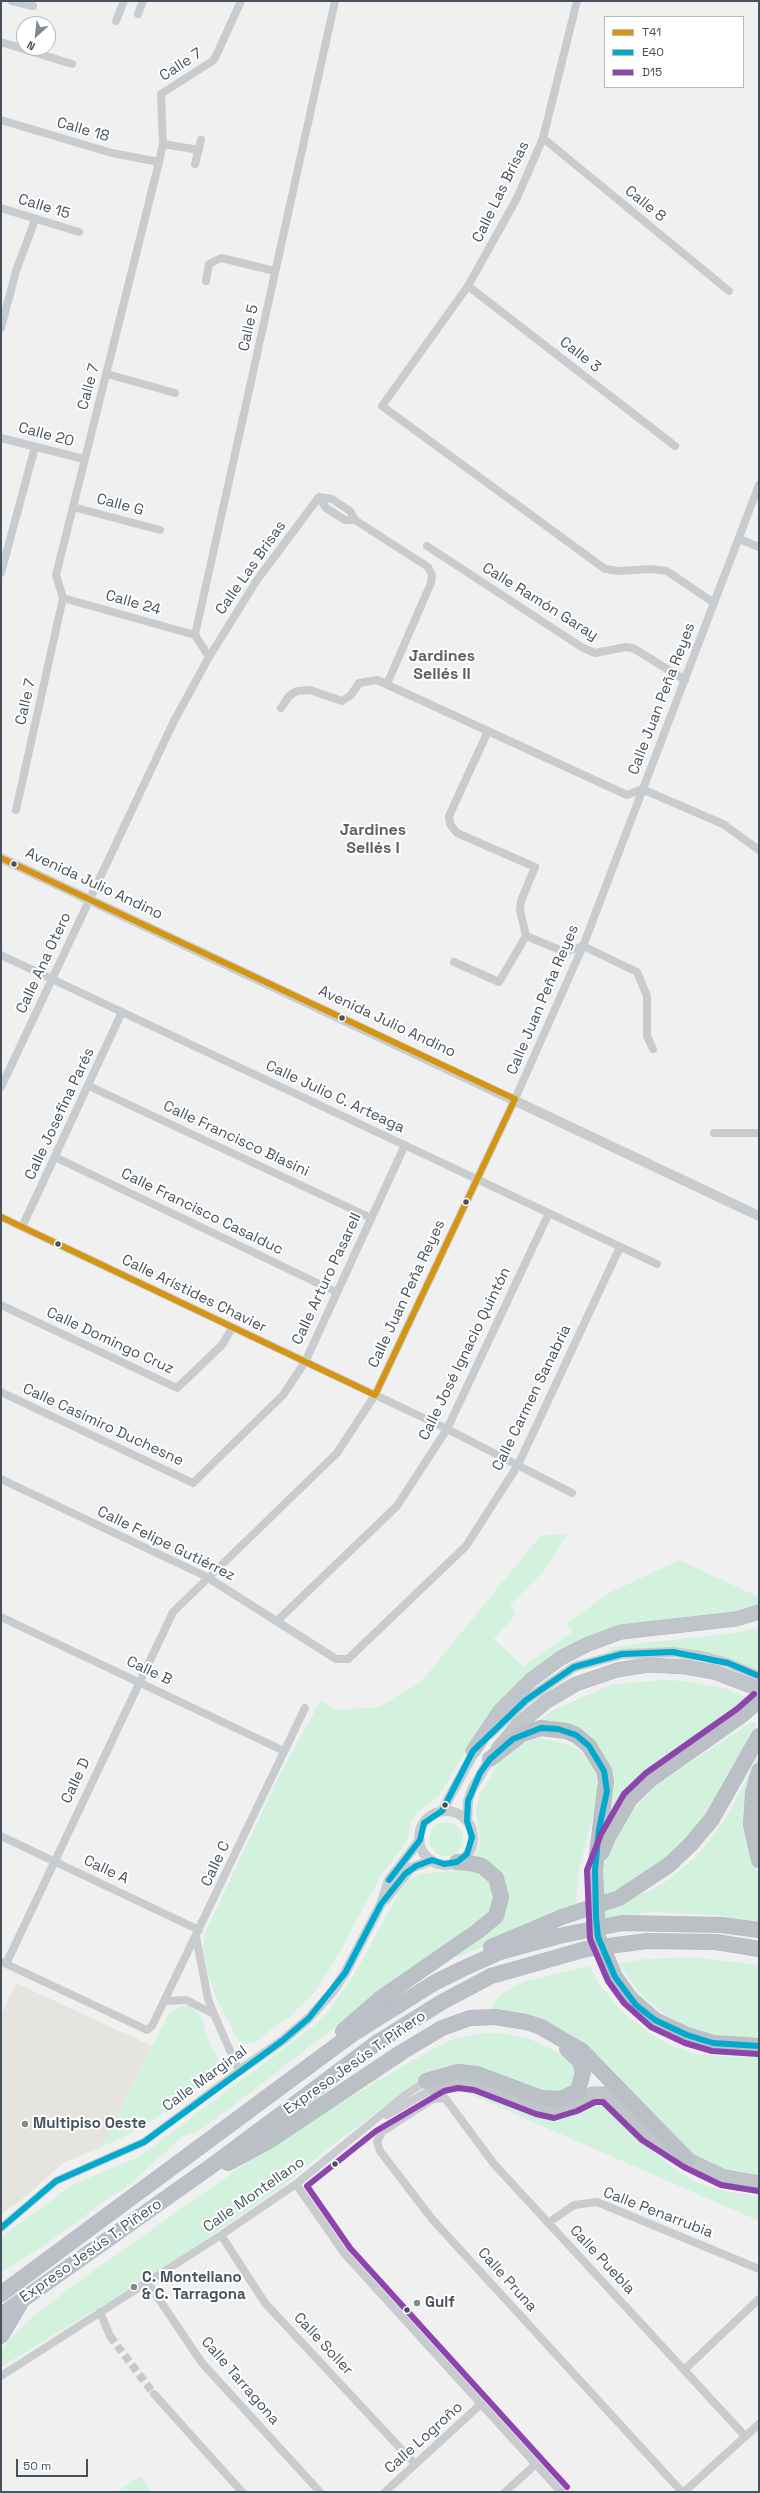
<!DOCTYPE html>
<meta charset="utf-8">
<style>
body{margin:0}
#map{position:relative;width:760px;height:2493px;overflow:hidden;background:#f1f0f0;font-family:"Space Grotesk",sans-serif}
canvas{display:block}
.frame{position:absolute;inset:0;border:2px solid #46535e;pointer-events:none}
.legend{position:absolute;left:604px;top:16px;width:140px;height:72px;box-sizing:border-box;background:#fff;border:1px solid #b5babf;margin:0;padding:5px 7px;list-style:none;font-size:12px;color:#46535e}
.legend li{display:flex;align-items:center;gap:8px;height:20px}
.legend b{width:20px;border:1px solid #b5babf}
.north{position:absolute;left:16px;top:16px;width:40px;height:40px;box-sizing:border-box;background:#fff;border:1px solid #b5babf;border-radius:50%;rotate:207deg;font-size:11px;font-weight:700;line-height:16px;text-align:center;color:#46535e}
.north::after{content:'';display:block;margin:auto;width:14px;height:18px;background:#828a91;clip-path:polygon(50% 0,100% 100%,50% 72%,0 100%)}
.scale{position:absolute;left:16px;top:2459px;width:72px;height:18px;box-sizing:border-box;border:2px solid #46535e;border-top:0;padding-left:5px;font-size:12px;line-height:14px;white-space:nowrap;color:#46535e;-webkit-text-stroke:3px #fff;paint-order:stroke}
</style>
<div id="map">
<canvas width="760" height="2493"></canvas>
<div class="frame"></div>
<ul class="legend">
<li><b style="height:5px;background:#d49513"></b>T41</li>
<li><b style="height:5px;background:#00a9ce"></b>E40</li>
<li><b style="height:5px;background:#8e44ad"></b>D15</li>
</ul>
<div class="north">N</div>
<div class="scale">50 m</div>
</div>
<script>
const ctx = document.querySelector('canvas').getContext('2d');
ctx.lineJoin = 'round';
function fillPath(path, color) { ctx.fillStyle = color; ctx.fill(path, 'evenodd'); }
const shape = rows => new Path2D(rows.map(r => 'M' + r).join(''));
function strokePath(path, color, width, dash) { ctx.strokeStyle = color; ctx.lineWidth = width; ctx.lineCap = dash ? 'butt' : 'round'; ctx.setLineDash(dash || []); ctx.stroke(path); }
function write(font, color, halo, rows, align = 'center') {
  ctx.font = font + ' "Space Grotesk",sans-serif'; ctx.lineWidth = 4; ctx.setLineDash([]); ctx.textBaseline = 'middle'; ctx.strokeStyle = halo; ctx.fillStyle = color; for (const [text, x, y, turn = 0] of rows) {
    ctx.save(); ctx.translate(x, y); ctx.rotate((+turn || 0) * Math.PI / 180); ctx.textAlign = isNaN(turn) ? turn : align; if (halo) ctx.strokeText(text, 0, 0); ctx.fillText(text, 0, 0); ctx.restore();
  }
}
fillPath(shape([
 [16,1983,152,2046,101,2147,63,2163,25,2197,1,2214,1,2015]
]), '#e6e4de');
fillPath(shape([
 [567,1534,544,1571,510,1605,517,1613,494,1639,523,1667,573,1631,567,1624,609,1593,679,1560,759,1597,759,1606,744,1612,621,1628,497,1707,481,1725,440,1794,416,1814,410,1825,408,1840,380,1877,333,1964,314,1993,291,2015,255,2042,246,2044,238,2040,218,2002,207,1972,203,1948,205,1933,281,1772,321,1700,336,1710,379,1707,421,1682,541,1535],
 [759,1627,759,1673,703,1653,606,1652,611,1648,619,1646,734,1633],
 [661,1680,687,1681,724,1688,750,1698,611,1811,608,1809,594,1748,533,1724,553,1710,611,1685],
 [751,1722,756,1722,754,1732,716,1800,697,1830,681,1849,602,1900,604,1867,609,1851,627,1816,657,1785],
 [539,1738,560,1742,578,1749,589,1762,596,1777,598,1797,579,1869,576,1907,457,1958,454,1956,506,1898,474,1857,480,1843,476,1810,480,1794,503,1756,518,1745],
 [759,1754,749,1850,759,1875,759,1922,715,1915,654,1912,603,1919,602,1910,651,1890,671,1878,699,1854,729,1813],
 '429 1839a17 17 0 1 1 34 0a17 17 0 1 1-34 0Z',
 [466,1869,478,1873,489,1883,492,1894,490,1909,481,1919,392,1983,229,2109,196,2132,183,2136,136,2179,39,2249,1,2272,1,2237,74,2184,140,2156,312,2027,328,2012,355,1973,400,1891,409,1879,421,1874],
 [692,1957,759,1965,759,2038,708,2035,681,2024,660,2011,642,1996,618,1964,645,1959],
 [589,1966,600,1985,621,2011,648,2032,668,2044,696,2054,735,2057,759,2056,759,2176,744,2176,699,2162,637,2100,599,2057,569,2033,542,2019,521,2012,489,2011,501,1994,523,1982],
 [181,2006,190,2006,202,2018,207,2036,218,2058,215,2074,172,2108,125,2136,101,2147,169,2013],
 [485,2033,509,2034,532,2040,555,2051,576,2065,577,2084,559,2096,421,2079,317,2157,286,2184,164,2268,1,2367,1,2348,34,2316,71,2287,260,2153,302,2125,431,2050,453,2039],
 [448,2086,478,2088,553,2116,572,2112,592,2100,602,2101,625,2120,656,2153,676,2170,700,2184,728,2192,759,2196,759,2221,462,2091,428,2096],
 [141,2476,152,2492,116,2492]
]), '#d3f2de');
strokePath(shape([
 [110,2336,154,2394]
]), '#c6c9cc', 8, [8, 4]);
const trunk = shape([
 [498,1749,519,1724,547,1701,576,1684,617,1670,648,1665,686,1667,714,1672,759,1689],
 [473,1751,500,1711,531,1680,561,1658,586,1645,621,1632,736,1619,759,1612],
 [434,2088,450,2081,476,2082,539,2107,555,2110,574,2104,593,2094,606,2094,647,2134,688,2160,724,2177,759,2183]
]);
const motorway = shape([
 [490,1759,522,1734,541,1728,566,1731,576,1735,589,1746,604,1771,606,1781,595,1870],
 [759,1771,753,1793,751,1825,759,1860],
 [601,1853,608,1837,630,1799,651,1779,742,1715,759,1700],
 [491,1947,562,1917,619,1898,669,1865,691,1844,712,1819,759,1736],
 [630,1998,655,2020,687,2035,713,2043,759,2046],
 [343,2031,381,1998,478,1931,496,1916,501,1897,496,1878,482,1866,470,1863,457,1862],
 [426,2081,458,2072,477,2074,541,2098,561,2099,578,2091,583,2072,580,2061,567,2049],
 [228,2163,267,2142,402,2052,442,2028,470,2018,495,2017,526,2022,541,2027,582,2051,688,2160],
 [1,2294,351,2035,434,1983,462,1969,500,1952,559,1936,622,1923,722,1925,759,1930],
 [1,2315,217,2162,378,2042,442,2002,491,1976,586,1949,647,1941,716,1942,759,1949],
 [1,2336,20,2304]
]);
strokePath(trunk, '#b4bac1', 15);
strokePath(motorway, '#b4bac1', 16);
strokePath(shape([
 [12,1,33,6],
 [577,1,543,138,517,198,468,286,382,406,605,569,619,571,651,569,667,571,714,603],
 [138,14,143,1],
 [116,21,124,1],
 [1,42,72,64],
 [1,120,112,153,159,162],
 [543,138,729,291],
 [163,144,199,150],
 [195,164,201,140],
 [1,208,79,232],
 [206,281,209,264,221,258,275,271],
 [468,286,675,446],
 [1,328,16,271,35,220],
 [107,374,175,393],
 [1,438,84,459],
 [319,497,332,499,350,511,355,520,428,567,432,575,431,583,387,684],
 [319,497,326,508,345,520,355,520],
 [73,507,160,530],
 [739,539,759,547],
 [427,546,583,648,595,653,626,647,633,648,685,680],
 [1,573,35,447],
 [63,598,195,635],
 [209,657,195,635,335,1],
 [281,708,289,696,297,691,310,690,342,701,351,695,359,683,377,680,627,795,642,789,723,824,759,850],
 [488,731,449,816,450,824,457,833,535,867,521,901,520,910,526,936,565,952,583,946,637,972,647,996,647,1036,653,1049],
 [16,810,63,598,56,575,159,162,163,144,161,94,214,60,241,1],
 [1,955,657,1264],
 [454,962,499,982,526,936],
 [89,1086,371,1218],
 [1,1087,174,721,209,657,257,580,319,497],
 [714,1133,759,1133],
 [55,1157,336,1292],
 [1,1217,447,1429,572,1493],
 [22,1227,122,1012],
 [1,1305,177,1388,222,1345,232,1328],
 [1,1392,193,1483,283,1395,305,1362,405,1145],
 [1,1479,207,1577,336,1659,348,1659,466,1546,518,1465,620,1247],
 [1,1617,284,1751],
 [278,1620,397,1506,447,1429,549,1213],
 [1,1836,199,1930],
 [196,1937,208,1999,214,2014],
 [2,1962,147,2030,152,2026,305,1708],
 [6,1964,173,1612,337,1453,375,1395,515,1099,583,946,759,485],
 [387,2115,434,2088],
 [296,2184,344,2253,561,2492],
 [548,2223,574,2205,597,2202,759,2269],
 [1,2228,56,2181,144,2142,239,2071,214,2014,186,2000,165,2001],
 [221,2235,265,2303,415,2464],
 [148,2283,202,2363,320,2492],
 [100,2312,110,2336],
 [684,2370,759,2299],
 [1,2376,221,2235,296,2184,404,2096,426,2081],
 [154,2394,242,2492],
 [385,2492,481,2404],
 [505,2492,536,2464],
 [682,2492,432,2219,380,2151,377,2142,382,2132,433,2099,445,2098,494,2164,745,2436],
 [684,2492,759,2424]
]), '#c9cccf', 8);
strokePath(shape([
 [1,858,759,1216],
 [490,1734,526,1700,574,1667,622,1654,673,1652,702,1656,728,1663,759,1676],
 [442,1811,477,1747],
 '419 1838a27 27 0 1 1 54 0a27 27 0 1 1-54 0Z',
 [467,1821,468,1801,472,1789,490,1759],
 [385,1900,411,1868,432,1860],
 [239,2071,282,2041,309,2018,333,1991,345,1973,381,1904,389,1880,420,1840]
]), '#c9cccf', 10);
strokePath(trunk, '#c0c5ca', 14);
strokePath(motorway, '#bbc0c6', 15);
const motorwayBridge = shape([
 [595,1870,598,1937,615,1977,630,1998]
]);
strokePath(motorwayBridge, '#b4bac1', 16, []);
strokePath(motorwayBridge, '#bbc0c6', 15);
strokePath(shape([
 [1,858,515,1099],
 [1,1217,375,1395],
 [375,1395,515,1099]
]), '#d49513', 6);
strokePath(shape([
 [389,1880,420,1840,424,1823,442,1811,473,1751,526,1700,574,1667,622,1654,673,1652,728,1663,759,1676],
 [1,2228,56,2181,144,2142,282,2041,309,2018,345,1973,381,1904,405,1874,416,1866,432,1860,444,1864,457,1862,467,1854,472,1837,467,1821,468,1801,480,1773,490,1759,513,1739,541,1728,558,1729,576,1735,589,1746,604,1771,607,1791,599,1829,595,1870,596,1917,598,1937,615,1977,636,2005,655,2020,687,2035,713,2043,759,2046]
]), '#00a9ce', 6);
strokePath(shape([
 [754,1694,737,1709,646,1773,624,1794,601,1834,587,1870,590,1939,608,1981,624,2003,651,2027,685,2043,712,2051,758,2054],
 [567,2487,350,2248,307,2186,376,2131,444,2091,458,2088,474,2090,536,2114,554,2118,577,2111,595,2102,603,2102,642,2140,684,2167,721,2185,758,2191]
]), '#8e44ad', 6);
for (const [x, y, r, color] of [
 [14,864,3.5,"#46535e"],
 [342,1018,3.5,"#46535e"],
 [466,1202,3.5,"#46535e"],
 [58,1244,3.5,"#46535e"],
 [445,1805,3.5,"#46535e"],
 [25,2124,4,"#828a91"],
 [335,2164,3.5,"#46535e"],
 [134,2287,4,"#828a91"],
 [417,2303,4,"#828a91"],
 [407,2310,3.5,"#46535e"]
]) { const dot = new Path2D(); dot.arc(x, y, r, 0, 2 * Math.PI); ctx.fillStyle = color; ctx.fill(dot); strokePath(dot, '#fff', 1.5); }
write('15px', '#46535e', '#fff', [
 ["Calle 7",181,65,-33],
 ["Calle 18",83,130,16],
 ["Calle Las Brisas",501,192,-64],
 ["Calle 8",645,204,39],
 ["Calle 15",44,207,17],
 ["Calle 5",249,328,-78],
 ["Calle 3",580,355,38],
 ["Calle 7",89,387,-75],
 ["Calle 20",46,435,15],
 ["Calle G",120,505,15],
 ["Calle Las Brisas",251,568,-55],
 ["Calle Ramón Garay",540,602,32],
 ["Calle 24",133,603,16],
 ["Calle Juan Peña Reyes",662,699,-69],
 ["Calle 7",26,702,-77],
 ["Avenida Julio Andino",94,884,25],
 ["Calle Ana Otero",44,963,-65],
 ["Calle Juan Peña Reyes",543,1000,-67],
 ["Avenida Julio Andino",387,1022,25],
 ["Calle Julio C. Arteaga",335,1097,25],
 ["Calle Josefina Parés",60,1114,-65],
 ["Calle Francisco Blasini",236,1139,25],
 ["Calle Francisco Casalduc",202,1212,26],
 ["Calle Arturo Pasarell",327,1279,-65],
 ["Calle Arístides Chavier",194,1294,26],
 ["Calle Juan Peña Reyes",407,1294,-65],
 ["Calle Domingo Cruz",110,1341,25],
 ["Calle José Ignacio Quintón",465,1354,-64],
 ["Calle Carmen Sanabria",532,1398,-64],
 ["Calle Casimiro Duchesne",103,1425,25],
 ["Calle Felipe Gutiérrez",166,1544,26],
 ["Calle B",149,1671,25],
 ["Calle D",76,1781,-65],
 ["Calle C",216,1864,-65],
 ["Calle A",106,1870,25],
 ["Expreso Jesús T. Piñero",355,2063,-35],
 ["Calle Marginal",205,2079,-36],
 ["Calle Montellano",254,2195,-35],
 ["Calle Penarrubia",658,2213,21],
 ["Expreso Jesús T. Piñero",91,2251,-35],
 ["Calle Puebla",602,2260,47],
 ["Calle Pruna",507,2280,48],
 ["Calle Soller",323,2344,47],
 ["Calle Tarragona",240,2381,49],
 ["Calle Logroño",424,2438,-42]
]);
write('bold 15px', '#46535e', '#fff', [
 ["Multipiso Oeste",33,2124],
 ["C. Montellano",142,2278],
 ["& C. Tarragona",142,2295],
 ["Gulf",425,2303]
], 'left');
write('bold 16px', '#5b6065', '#fff', [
 ["Jardines",442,657],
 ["Sellés II",442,675],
 ["Jardines",373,831],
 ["Sellés I",373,849]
]);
</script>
